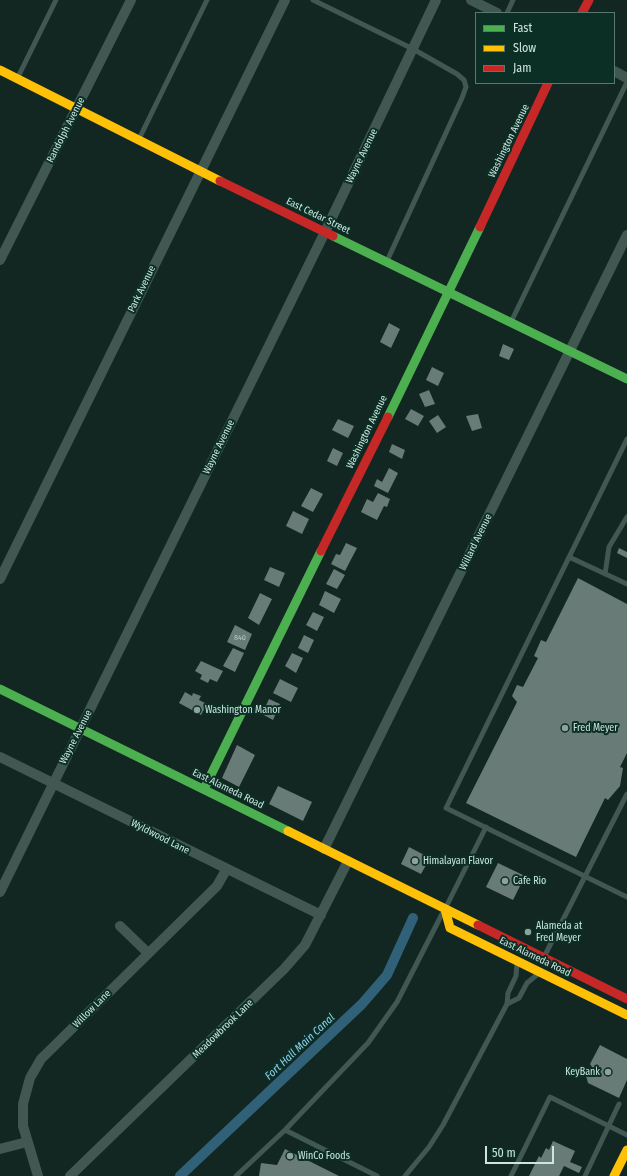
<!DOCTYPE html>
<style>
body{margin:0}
#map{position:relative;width:627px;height:1176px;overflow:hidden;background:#132722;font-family:"Fira Sans Condensed",sans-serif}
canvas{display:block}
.legend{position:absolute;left:475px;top:12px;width:140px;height:72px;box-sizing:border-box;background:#0b2f25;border:1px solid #59786f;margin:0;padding:5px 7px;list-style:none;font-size:12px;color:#cde5dd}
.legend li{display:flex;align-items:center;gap:8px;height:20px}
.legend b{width:20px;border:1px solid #59786f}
.scale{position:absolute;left:485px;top:1146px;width:69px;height:18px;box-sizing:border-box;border:2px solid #cde5dd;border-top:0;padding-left:5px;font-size:12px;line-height:14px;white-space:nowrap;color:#cde5dd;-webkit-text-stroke:3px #0b2f25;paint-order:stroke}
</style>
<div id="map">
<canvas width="627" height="1176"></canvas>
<ul class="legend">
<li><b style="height:5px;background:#4caf50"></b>Fast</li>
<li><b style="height:5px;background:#ffc107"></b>Slow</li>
<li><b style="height:5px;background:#c62828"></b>Jam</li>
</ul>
<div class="scale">50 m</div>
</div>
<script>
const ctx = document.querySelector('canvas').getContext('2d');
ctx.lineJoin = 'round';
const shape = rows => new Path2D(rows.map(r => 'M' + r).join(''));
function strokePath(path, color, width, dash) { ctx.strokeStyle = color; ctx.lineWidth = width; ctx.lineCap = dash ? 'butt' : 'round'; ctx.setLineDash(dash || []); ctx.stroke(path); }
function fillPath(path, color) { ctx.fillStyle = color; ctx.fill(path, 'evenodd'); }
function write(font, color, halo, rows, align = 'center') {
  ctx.font = font + ' "Fira Sans Condensed",sans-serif'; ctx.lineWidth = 4; ctx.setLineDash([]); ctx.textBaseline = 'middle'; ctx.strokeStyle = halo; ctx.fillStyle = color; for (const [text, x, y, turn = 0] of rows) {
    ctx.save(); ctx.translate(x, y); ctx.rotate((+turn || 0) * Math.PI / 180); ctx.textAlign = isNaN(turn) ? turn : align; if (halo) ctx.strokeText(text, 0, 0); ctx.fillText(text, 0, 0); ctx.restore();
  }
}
strokePath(shape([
 [180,1176,362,1004,387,975,413,918]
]), '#316178', 10);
fillPath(shape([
 [389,323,400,329,391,348,380,342],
 [503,344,514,349,509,360,499,356],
 [432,367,444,373,438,386,426,380],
 [429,390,435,404,425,407,419,394],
 [411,409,424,416,418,426,405,419],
 [478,414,482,428,472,431,466,416],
 [438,415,446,427,437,433,429,421],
 [338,419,354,426,348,438,332,430],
 [392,444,405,450,402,459,389,452],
 [333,448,343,453,337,466,327,461],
 [389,468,398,473,388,493,374,486,377,479,382,482],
 [311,488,323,494,313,512,301,506],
 [378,493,390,499,387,507,384,506,377,520,361,512,367,499,373,502],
 [293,511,309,519,302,534,286,526],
 [346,543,357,548,345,571,331,564,336,554,340,555],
 [619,548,627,552,627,558,617,553],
 [270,567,285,573,279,587,264,580],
 [334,569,345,575,337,589,326,584],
 [578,578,627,604,627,753,620,767,623,768,620,786,608,800,605,798,576,857,466,803,517,702,512,696,517,685,523,687,538,658,534,656,541,640,546,642],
 [325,591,341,599,334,613,319,605],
 [260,593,272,599,259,625,248,618],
 [313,612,324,617,317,631,306,625],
 [235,625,252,634,245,650,227,642],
 [304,635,314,640,308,653,298,648],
 [233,648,244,653,235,672,223,666],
 [292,653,303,658,296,673,285,666],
 [201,661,223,671,217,682,210,679,208,683,200,679,202,675,195,671],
 [280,679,298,688,291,702,273,693],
 [185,692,192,696,193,693,201,696,199,700,207,704,201,715,179,703],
 [269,699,280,704,273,720,262,714],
 [237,745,255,755,239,787,222,778],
 [278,786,312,802,303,821,269,804],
 [409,847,430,858,421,874,401,864],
 [498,863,525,876,513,900,486,887],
 [600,1045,627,1059,627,1080,619,1098,588,1083,586,1076,592,1067,590,1064],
 [553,1141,575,1151,570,1162,582,1167,579,1173,564,1166,559,1176,529,1176,539,1156,541,1158,546,1148,549,1150],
 [285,1149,339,1176,259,1176,261,1163,277,1165]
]), '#697b76');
strokePath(shape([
 [313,0,413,49,457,74,464,80,466,87,462,98,387,261],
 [507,13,513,0],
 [18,77,56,0],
 [139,139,207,0],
 [511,322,627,82],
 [627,439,446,808,627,897],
 [569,557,627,584],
 [605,574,609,547,627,517],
 [446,907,486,827],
 [544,957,627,794],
 [507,1004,519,998,527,983,538,974],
 [285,1130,377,1176],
 [236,1176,285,1130,368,1043,397,1002,442,914],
 [405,1176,429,1147,443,1125,507,1004,508,993,516,976,517,964],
 [511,1176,550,1097,627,1135],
 [585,1176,619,1104]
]), '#415852', 5);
strokePath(shape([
 [471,0,497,13],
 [614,71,627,78],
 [0,260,131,0],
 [0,579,285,0],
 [0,757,321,915],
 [324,849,627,235],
 [0,892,325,232,436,0],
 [120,926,148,953],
 [0,1149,27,1142],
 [38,1176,23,1126,23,1104,30,1078,41,1059,217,886,226,870],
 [70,1176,284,969,305,945,348,861]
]), '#415852', 10);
strokePath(shape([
 [333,236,627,379],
 [388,417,480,227],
 [0,689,288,831],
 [204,789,321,551]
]), '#4caf50', 9);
strokePath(shape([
 [0,70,220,181],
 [288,831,478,925],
 [445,909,450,928,627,1015],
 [614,1176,627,1150]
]), '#ffc107', 9);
strokePath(shape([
 [582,13,589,0],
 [220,181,333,236],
 [480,227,548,83],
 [321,551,388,417],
 [478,925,627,999]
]), '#c62828', 9);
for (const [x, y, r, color] of [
 [197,710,4,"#8ca29c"],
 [565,728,4,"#8ca29c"],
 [415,861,4,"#8ca29c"],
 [505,881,4,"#8ca29c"],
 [528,932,4,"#8ca29c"],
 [608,1072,4,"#8ca29c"],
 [290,1156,4,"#8ca29c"]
]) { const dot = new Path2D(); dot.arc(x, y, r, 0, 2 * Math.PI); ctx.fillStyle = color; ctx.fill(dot); strokePath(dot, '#0b2f25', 1.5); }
write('8px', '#b4cac3', null, [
 ["840",240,638]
]);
write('10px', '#cde5dd', '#0b2f25', [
 ["Randolph Avenue",66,130,-63],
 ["Washington Avenue",509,141,-64],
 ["Wayne Avenue",362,156,-64],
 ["East Cedar Street",318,216,26],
 ["Park Avenue",142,289,-64],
 ["Washington Avenue",367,432,-64],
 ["Wayne Avenue",219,447,-64],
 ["Willard Avenue",476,542,-64],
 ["Wayne Avenue",76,737,-63],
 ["East Alameda Road",228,789,26],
 ["Wyldwood Lane",160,837,27],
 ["East Alameda Road",535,957,26],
 ["Willow Lane",92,1009,-45],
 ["Meadowbrook Lane",223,1029,-44]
]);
write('10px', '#cde5dd', '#0b2f25', [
 ["Washington Manor",205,710],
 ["Fred Meyer",573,728],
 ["Himalayan Flavor",423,861],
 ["Cafe Rio",513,881],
 ["Alameda at",536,926],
 ["Fred Meyer",536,938],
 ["KeyBank",600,1072,"right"],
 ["WinCo Foods",298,1156]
], 'left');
write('italic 11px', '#92d1f3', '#0b2f25', [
 ["Fort Hall Main Canal",300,1047,-43]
]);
</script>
